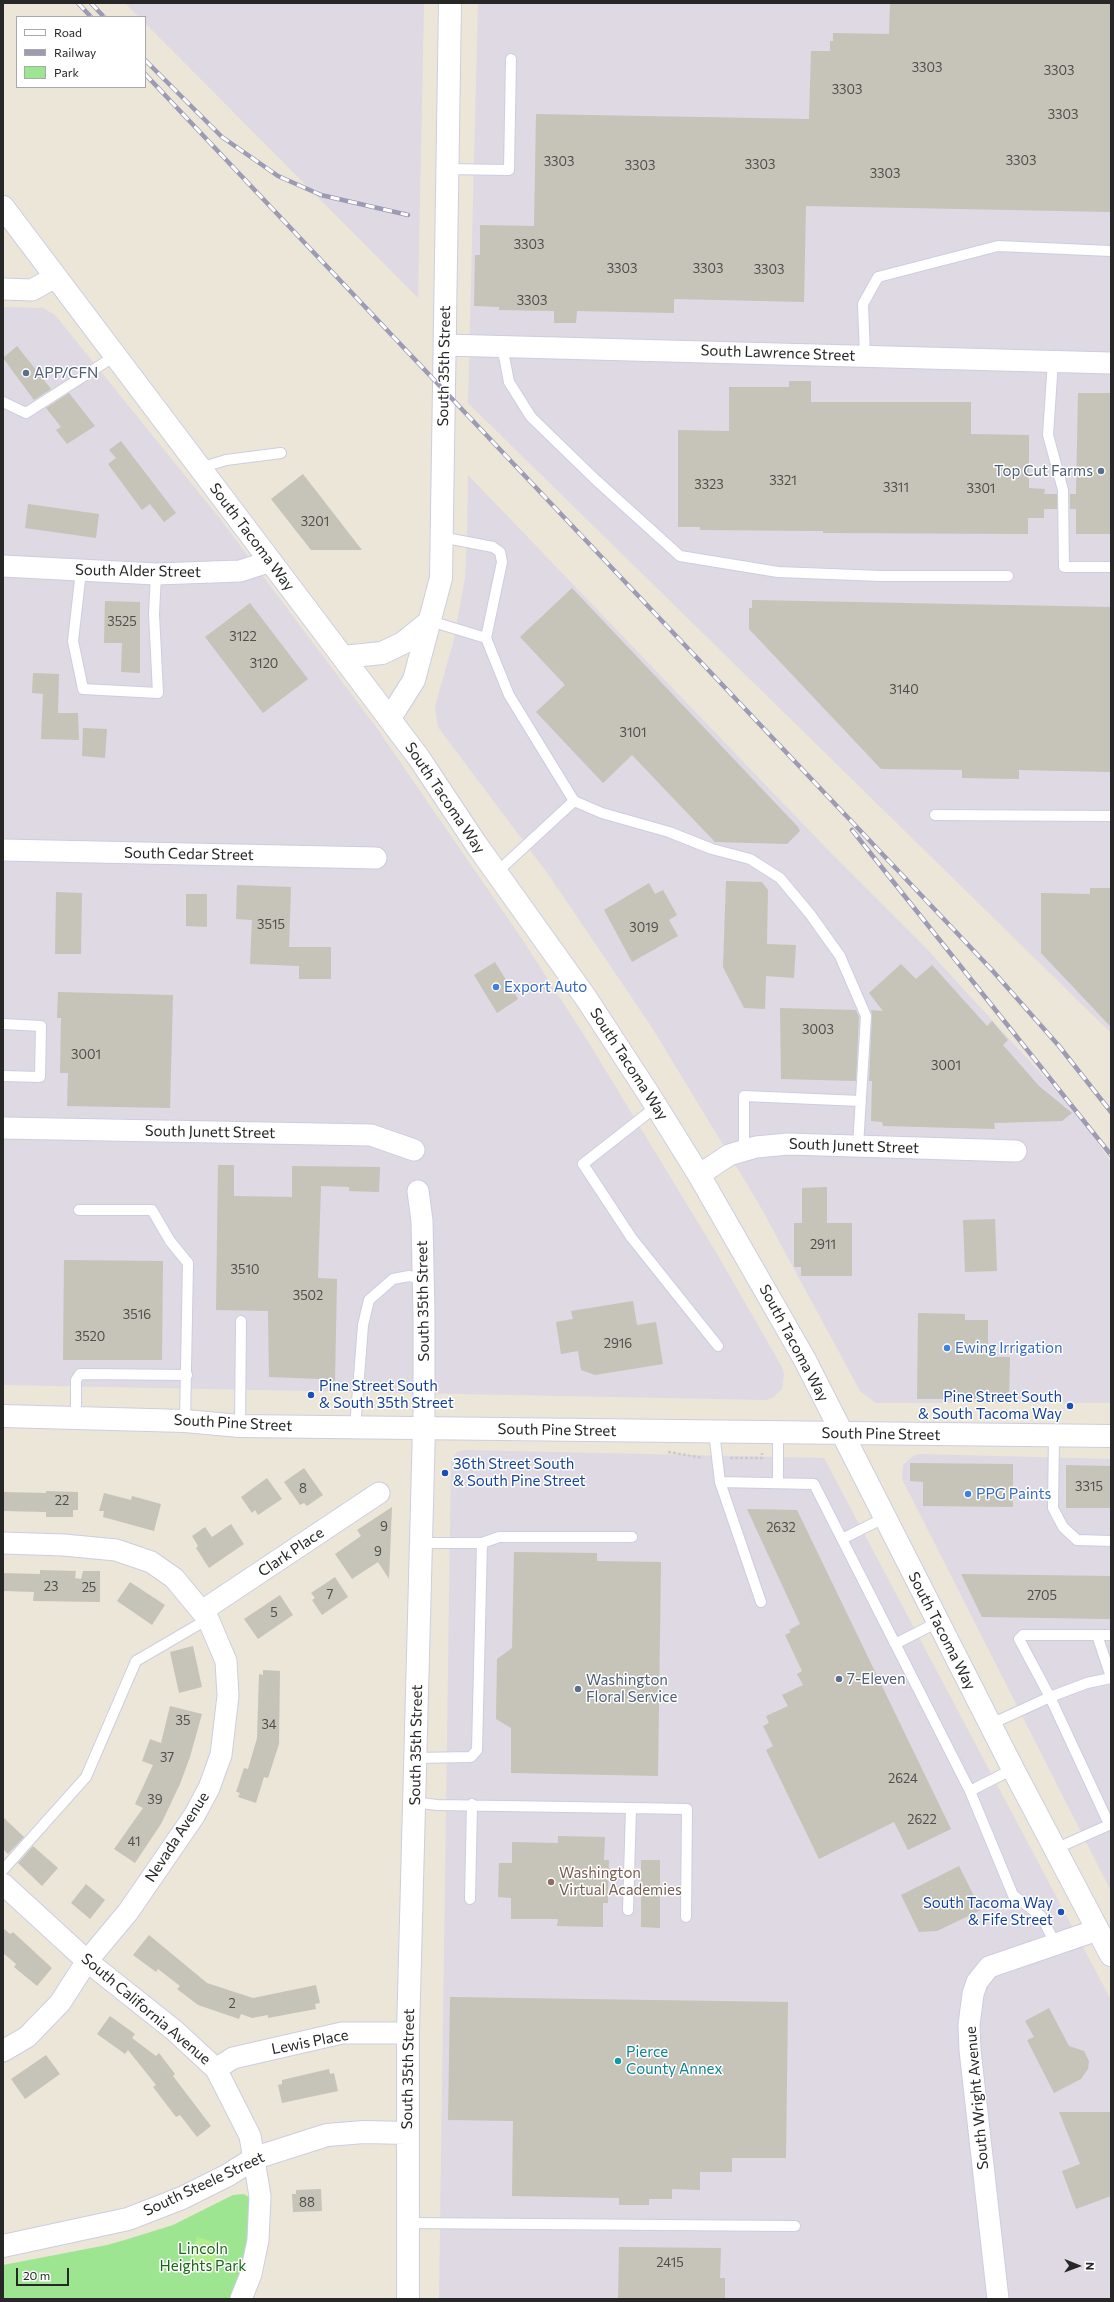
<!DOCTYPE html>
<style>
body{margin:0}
#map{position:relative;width:1114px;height:2302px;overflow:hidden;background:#ebe6d8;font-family:Commissioner,sans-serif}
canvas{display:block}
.frame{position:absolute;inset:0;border:4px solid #272727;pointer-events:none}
.legend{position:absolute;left:16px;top:16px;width:130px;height:72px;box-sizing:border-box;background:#fff;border:1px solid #a9a9a9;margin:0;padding:5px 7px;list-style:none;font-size:12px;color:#272727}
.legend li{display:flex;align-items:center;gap:8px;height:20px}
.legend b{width:20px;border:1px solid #a9a9a9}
.north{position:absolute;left:1058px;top:2246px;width:40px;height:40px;-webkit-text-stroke:3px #fff;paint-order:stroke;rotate:91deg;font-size:11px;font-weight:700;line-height:16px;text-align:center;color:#272727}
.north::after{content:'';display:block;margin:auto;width:14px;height:18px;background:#272727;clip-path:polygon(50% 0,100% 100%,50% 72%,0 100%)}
.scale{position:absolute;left:16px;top:2268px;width:53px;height:18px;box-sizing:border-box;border:2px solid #272727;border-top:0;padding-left:5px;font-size:12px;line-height:14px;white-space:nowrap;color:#272727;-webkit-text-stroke:3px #fff;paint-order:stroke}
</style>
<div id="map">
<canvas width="1114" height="2302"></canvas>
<div class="frame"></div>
<ul class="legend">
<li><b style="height:5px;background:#fff"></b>Road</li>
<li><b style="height:5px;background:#9c9bb3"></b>Railway</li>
<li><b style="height:11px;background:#9ee591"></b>Park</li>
</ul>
<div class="north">N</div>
<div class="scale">20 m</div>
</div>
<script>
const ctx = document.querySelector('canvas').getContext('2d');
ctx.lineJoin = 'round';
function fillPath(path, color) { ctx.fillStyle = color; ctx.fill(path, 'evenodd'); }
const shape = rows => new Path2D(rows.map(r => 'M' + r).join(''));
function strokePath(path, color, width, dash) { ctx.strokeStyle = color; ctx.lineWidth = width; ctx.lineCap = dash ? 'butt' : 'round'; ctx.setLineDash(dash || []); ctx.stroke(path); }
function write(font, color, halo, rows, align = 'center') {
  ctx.font = font + ' Commissioner,sans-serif'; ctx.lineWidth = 3; ctx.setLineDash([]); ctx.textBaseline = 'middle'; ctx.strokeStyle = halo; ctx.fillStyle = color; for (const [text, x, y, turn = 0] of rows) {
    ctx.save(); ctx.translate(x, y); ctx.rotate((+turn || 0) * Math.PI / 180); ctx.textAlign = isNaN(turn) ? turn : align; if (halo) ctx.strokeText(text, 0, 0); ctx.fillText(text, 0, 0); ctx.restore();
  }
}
fillPath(shape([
 [125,3,424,3,418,298,145,23,145,17,139,17],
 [478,3,1111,3,1111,1033,468,403],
 [3,307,43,308,55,315,221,520,376,727,522,939,589,1043,717,1254,782,1367,784,1374,782,1389,772,1398,766,1400,3,1385],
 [468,475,826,848,925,947,1077,1113,1111,1162,1111,1403,876,1403,860,1391,759,1204,651,1026,548,874,438,727,435,706,453,643,465,578,467,543],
 [466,1450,824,1458,1111,2000,1111,2299,439,2299,451,1461,457,1452],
 [919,1454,1111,1459,1111,1891,902,1479,903,1465,913,1456]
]), '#ded9e3');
fillPath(shape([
 [244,2194,253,2200,252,2239,235,2299,3,2299,3,2265,107,2245,128,2239,173,2225,233,2195]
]), '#9ee591');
fillPath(shape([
 [197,2237,220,2244,212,2274,188,2267]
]), '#b2ed8b');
fillPath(shape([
 [890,3,1111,3,1111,212,806,206,804,302,674,299,674,313,577,311,576,323,554,323,554,311,499,310,499,307,474,306,475,255,480,255,480,225,534,226,536,114,809,119,811,51,830,51,830,41,833,41,833,33,889,34],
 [17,346,51,389,34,400,3,358],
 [789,381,811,381,811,402,971,402,971,434,1029,435,1029,488,1045,489,1044,494,1057,494,1057,509,1044,509,1044,518,1028,518,1028,534,823,533,823,531,700,530,700,527,678,527,678,430,729,431,729,387,789,387],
 [69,393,95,426,67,444,56,430,61,427,46,408],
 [1078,393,1111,393,1111,534,1076,534,1076,509,1070,509,1070,494,1076,494],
 [121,441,176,513,164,522,150,504,142,510,108,464,116,458,109,450],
 [303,474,362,550,311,550,271,499],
 [28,504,99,514,96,538,25,528],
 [572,588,798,827,800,831,787,844,715,842,632,755,603,783,536,712,565,685,520,637],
 [752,600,1111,607,1111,772,1019,770,1019,779,962,778,962,770,881,769,749,629,749,608,752,608],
 [105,601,140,602,140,673,121,672,122,643,104,643],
 [250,603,308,679,263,713,205,637],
 [33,673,59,674,58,713,78,713,79,740,41,739,43,694,32,693],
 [83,728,107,729,105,758,82,756],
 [726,881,762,882,768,890,767,944,796,945,794,978,766,976,765,1009,744,1008,723,967],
 [649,883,655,894,663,890,677,915,669,920,678,936,632,962,604,910],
 [237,885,291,887,289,947,331,947,331,979,299,979,299,966,250,964,252,920,236,919],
 [1090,888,1111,888,1111,1027,1041,953,1041,893,1090,894],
 [56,892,82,893,81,954,55,954],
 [186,894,207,894,207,927,186,926],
 [495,962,518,999,497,1013,474,975],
 [901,964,916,979,932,965,987,1026,992,1021,1008,1040,1003,1045,1039,1086,1072,1113,1062,1121,994,1123,995,1129,883,1126,882,1122,871,1121,872,1081,869,1081,872,1016,871,1010,883,1011,869,993],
 [58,992,173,995,170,1108,67,1106,68,1073,60,1073,61,1018,57,1018],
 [780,1008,856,1010,859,1017,856,1081,781,1079],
 [218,1165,234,1165,234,1196,292,1197,292,1166,380,1167,379,1192,349,1191,349,1187,321,1186,318,1278,337,1279,335,1383,320,1382,320,1379,269,1377,268,1311,216,1310],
 [827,1187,827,1223,852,1223,852,1276,801,1276,801,1267,794,1267,794,1223,802,1223,802,1188],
 [995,1219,997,1271,965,1272,963,1220],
 [64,1260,163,1261,162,1360,63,1360],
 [633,1301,637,1325,656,1322,663,1364,595,1375,581,1370,578,1351,561,1354,556,1322,573,1319,571,1311],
 [918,1313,965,1314,965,1320,988,1320,988,1357,1010,1357,1009,1399,917,1399],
 [910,1463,1013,1464,1013,1507,923,1506,923,1482,910,1481],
 [1066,1465,1111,1466,1111,1508,1066,1508],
 [304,1468,323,1495,307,1506,304,1503,300,1505,284,1482],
 [267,1478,282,1499,258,1515,255,1510,252,1513,241,1497],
 [46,1491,78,1492,78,1510,73,1510,73,1517,46,1517,46,1512,3,1511,3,1492,46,1493],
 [104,1493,131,1500,132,1496,161,1504,154,1531,103,1517,104,1511,99,1511],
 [392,1507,389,1579,378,1562,352,1579,335,1554,361,1536,357,1530],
 [747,1509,797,1510,951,1829,908,1850,894,1822,819,1859,766,1750,773,1746,763,1726,769,1723,766,1716,788,1706,782,1695,803,1685,797,1674,802,1671,785,1635,791,1632,789,1630,800,1624],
 [231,1524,244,1544,209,1568,196,1548,198,1546,192,1536,205,1527,212,1537],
 [514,1552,597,1553,597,1561,661,1562,658,1776,511,1773,511,1728,496,1719,497,1659,512,1648],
 [40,1570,76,1571,75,1578,81,1579,83,1571,100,1571,100,1602,33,1601,34,1592,3,1591,3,1573,40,1574],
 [961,1574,1111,1576,1111,1619,982,1617],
 [335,1577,348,1597,322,1615,312,1600,315,1598,311,1593],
 [130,1582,165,1605,152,1625,117,1601],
 [280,1595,293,1615,258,1639,244,1619],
 [193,1646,202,1687,179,1693,170,1652],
 [263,1670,280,1671,279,1744,268,1778,264,1777,256,1803,238,1797,240,1793,236,1792,244,1768,248,1769,257,1738,259,1674,263,1675],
 [170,1706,202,1714,190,1757,180,1784,161,1824,135,1863,114,1849,143,1808,135,1804,153,1765,142,1761,150,1739,161,1743],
 [3,1817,24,1837,8,1854,3,1849],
 [558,1836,605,1837,604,1860,609,1860,608,1892,608,1903,603,1903,603,1927,557,1926,558,1919,511,1919,511,1898,498,1897,499,1863,512,1863,512,1842,558,1843],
 [33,1846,58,1868,42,1886,18,1863],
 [641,1860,660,1860,660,1928,641,1927],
 [959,1866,981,1910,937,1931,919,1932,901,1895],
 [86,1884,105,1900,90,1919,71,1903],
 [3,1928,10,1934,13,1932,52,1968,37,1986,14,1967,16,1964,3,1953],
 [149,1935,207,1983,253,1998,316,1985,320,2003,315,2004,316,2009,268,2018,268,2015,252,2018,241,2014,239,2019,198,2005,177,1989,180,1986,158,1969,156,1972,133,1955],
 [450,1997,788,2002,786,2158,732,2158,732,2172,700,2172,700,2190,672,2189,672,2199,649,2199,649,2205,619,2205,619,2198,512,2196,513,2121,448,2120],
 [1049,2008,1069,2046,1084,2051,1089,2061,1088,2069,1081,2079,1054,2093,1027,2040,1034,2037,1025,2021],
 [110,2016,135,2034,132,2038,156,2056,159,2053,175,2074,173,2076,211,2126,197,2137,180,2115,176,2117,153,2087,156,2085,128,2050,125,2054,97,2034],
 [46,2055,60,2074,25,2099,11,2079],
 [329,2069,330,2074,334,2073,338,2091,282,2103,278,2085,282,2084,282,2080],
 [1059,2112,1111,2112,1111,2196,1076,2209,1062,2171,1080,2164],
 [321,2189,322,2211,293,2212,292,2194,296,2194,296,2190],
 [619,2247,721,2248,720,2278,725,2278,725,2299,618,2299]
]), '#c6c3b8');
const service = shape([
 [447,169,509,170,511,59],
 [502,346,509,382,531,417,597,481,680,556,778,572,881,576,1008,576],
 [865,356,863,304,878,277,998,246,1111,251],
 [1053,361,1048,435,1063,490,1064,567,1111,567],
 [3,402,26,413,115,356],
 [200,468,226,460,281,453],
 [441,537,493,547,500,552,502,562,486,638],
 [81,571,73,641,83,689,158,693,154,614,156,574],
 [430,621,486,638,509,695,574,801,602,813,669,832,712,849,750,859,780,878,810,914,840,956,866,1016,858,1146],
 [935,815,1111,816],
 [496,873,574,801],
 [3,1024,41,1026,40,1077,3,1076],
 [657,1106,583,1164,631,1237,718,1346],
 [744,1151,744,1096,861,1101],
 [79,1210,152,1210,170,1241,188,1263,185,1421],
 [76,1418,76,1380,80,1374,187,1375],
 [240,1426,241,1321],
 [355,1428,363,1325,369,1300,393,1279,409,1276,423,1279],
 [714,1432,720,1482,761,1602],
 [778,1433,778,1483],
 [1054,1436,1053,1508,1063,1527,1077,1540,1111,1541],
 [720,1482,814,1484,970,1791,1013,1895,1041,1916,1056,1945],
 [842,1539,884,1518],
 [421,1543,482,1543,499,1537,632,1537],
 [1097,1635,1111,1677],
 [895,1644,938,1622],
 [991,1724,1050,1697,1087,1683,1111,1678],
 [415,1758,471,1757,477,1750,482,1543],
 [970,1791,1013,1769],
 [414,1802,437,1805,631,1808,628,1910],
 [631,1808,687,1809,686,1917],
 [1109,1824,1050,1697,1019,1639,1023,1635,1111,1635],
 [1055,1849,1111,1824],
 [3,1870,86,1777,136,1661,208,1619],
 [470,1899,472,1804],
 [407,2223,795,2226]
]);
const minor = shape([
 [3,289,32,290,55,277],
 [445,345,1111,363],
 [3,566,156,574,240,571,271,561],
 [3,850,376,858],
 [3,1128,371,1135,414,1150],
 [699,1175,729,1155,756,1147,788,1144,1016,1151],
 [418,1191,422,1221,424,1314,424,1428],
 [3,1543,64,1545,116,1550,151,1562,174,1578,208,1619,226,1661,228,1696,221,1755,209,1788,194,1816,128,1912,87,1961,60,2003,27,2037,3,2051],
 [202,1611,379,1493],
 [3,1884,87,1961,175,2031,216,2069,250,2136,260,2196,258,2240,251,2274,241,2299],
 [216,2069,233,2058,342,2033,408,2033],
 [998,2299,970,2050,969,2025,973,1994,977,1982,989,1967,1097,1930]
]);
const tertiary = shape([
 [390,718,414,680,441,578,450,3],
 [3,2246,128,2219,182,2198,228,2175,255,2158,327,2135,364,2132,407,2133],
 [408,2299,408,2033,424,1428]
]);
const secondary = shape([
 [3,207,419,758,476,844,586,998,648,1093,699,1175,805,1360,1013,1769,1111,1955],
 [343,657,382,653,403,643,430,621],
 [3,1416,185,1421,240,1426,1111,1436]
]);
strokePath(service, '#cdcde2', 12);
strokePath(minor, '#cdcde2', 23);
strokePath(tertiary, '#cdcde2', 24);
strokePath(secondary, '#cdcde2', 24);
strokePath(shape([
 [668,1452,703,1458],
 [730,1458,762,1458,762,1453]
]), '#cbcbcb', 2.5, [3, 2]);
strokePath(service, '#fff', 10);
strokePath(minor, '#fff', 21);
strokePath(tertiary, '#fff', 22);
strokePath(secondary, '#fff', 22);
const rail = shape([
 [78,3,91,17],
 [91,3,104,17],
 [145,60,222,137,278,176,321,195,408,215],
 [145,74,991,969,1059,1046,1111,1112],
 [852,830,1111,1155]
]);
strokePath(rail, '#9c9bb3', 4.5);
strokePath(rail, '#fff', 3, [9]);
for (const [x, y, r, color] of [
 [26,373,4,"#5c6f8a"],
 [1101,471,4,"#5c6f8a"],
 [496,987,4,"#3f7fe0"],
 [947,1348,4,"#3f7fe0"],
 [311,1395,4,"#1a4fb4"],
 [1070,1406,4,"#1a4fb4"],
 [445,1473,4,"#1a4fb4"],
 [968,1494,4,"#3f7fe0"],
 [839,1679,4,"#5c6f8a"],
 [578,1689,4,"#5c6f8a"],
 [551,1882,4,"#8d6e63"],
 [1061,1912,4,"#1a4fb4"],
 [618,2061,4,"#0f9aa8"]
]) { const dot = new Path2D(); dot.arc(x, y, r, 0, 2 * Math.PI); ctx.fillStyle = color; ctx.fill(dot); strokePath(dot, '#fff', 1.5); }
write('13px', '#4f4e4b', null, [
 ["3303",927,68],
 ["3303",1059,71],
 ["3303",847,90],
 ["3303",1063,115],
 ["3303",1021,161],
 ["3303",559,162],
 ["3303",760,165],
 ["3303",640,166],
 ["3303",885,174],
 ["3303",529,245],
 ["3303",622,269],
 ["3303",708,269],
 ["3303",769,270],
 ["3303",532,301],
 ["3321",783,481],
 ["3323",709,485],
 ["3311",896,488],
 ["3301",981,489],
 ["3201",315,522],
 ["3525",122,622],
 ["3122",243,637],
 ["3120",264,664],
 ["3140",904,690],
 ["3101",633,733],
 ["3515",271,925],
 ["3019",644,928],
 ["3003",818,1030],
 ["3001",86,1055],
 ["3001",946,1066],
 ["2911",823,1245],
 ["3510",245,1270],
 ["3502",308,1296],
 ["3516",137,1315],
 ["3520",90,1337],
 ["2916",618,1344],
 ["3315",1089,1487],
 ["8",303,1489],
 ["22",62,1501],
 ["9",384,1527],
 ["2632",781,1528],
 ["9",378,1552],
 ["23",51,1587],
 ["25",89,1588],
 ["7",330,1595],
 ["2705",1042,1596],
 ["5",274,1613],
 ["35",183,1721],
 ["34",269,1725],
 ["37",167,1758],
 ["2624",903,1779],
 ["39",155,1800],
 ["2622",922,1820],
 ["41",134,1842],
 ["2",232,2004],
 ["88",307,2203],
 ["2415",670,2263]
]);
write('15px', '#272727', '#fff', [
 ["South Lawrence Street",778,353,2],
 ["South 35th Street",444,366,-89],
 ["South Tacoma Way",252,537,53],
 ["South Alder Street",138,571,1],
 ["South Tacoma Way",445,798,56],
 ["South Cedar Street",189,854,1],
 ["South Tacoma Way",629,1064,57],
 ["South Junett Street",210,1132,1],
 ["South Junett Street",854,1146,2],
 ["South 35th Street",423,1301,-91],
 ["South Tacoma Way",794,1343,62],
 ["South Pine Street",233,1423,3],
 ["South Pine Street",557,1430,1],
 ["South Pine Street",881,1434,1],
 ["Clark Place",291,1552,-34],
 ["South Tacoma Way",942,1631,63],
 ["South 35th Street",416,1745,-89],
 ["Nevada Avenue",177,1837,-57],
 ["South California Avenue",146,2009,40],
 ["Lewis Place",310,2042,-11],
 ["South 35th Street",408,2069,-89],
 ["South Wright Avenue",977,2098,-95],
 ["South Steele Street",204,2184,-25]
]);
write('15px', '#4e5e75', '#fff', [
 ["APP/CFN",34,373],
 ["Top Cut Farms",1093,471,"right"],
 ["7-Eleven",847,1679],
 ["Washington",586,1680],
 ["Floral Service",586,1697]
], 'left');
write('15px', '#366cbe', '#fff', [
 ["Export Auto",504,987],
 ["Ewing Irrigation",955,1348],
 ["PPG Paints",976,1494]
], 'left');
write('15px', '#164399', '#fff', [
 ["Pine Street South",319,1386],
 ["& South 35th Street",319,1403],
 ["Pine Street South",1062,1397,"right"],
 ["& South Tacoma Way",1062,1414,"right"],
 ["36th Street South",453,1464],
 ["& South Pine Street",453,1481],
 ["South Tacoma Way",1053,1903,"right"],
 ["& Fife Street",1053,1920,"right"]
], 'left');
write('15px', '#785e54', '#fff', [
 ["Washington",559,1873],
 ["Virtual Academies",559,1890]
], 'left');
write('15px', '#0d838f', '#fff', [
 ["Pierce",626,2052],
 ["County Annex",626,2069]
], 'left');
write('15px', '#186616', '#fff', [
 ["Lincoln",203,2249],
 ["Heights Park",203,2266]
]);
</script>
